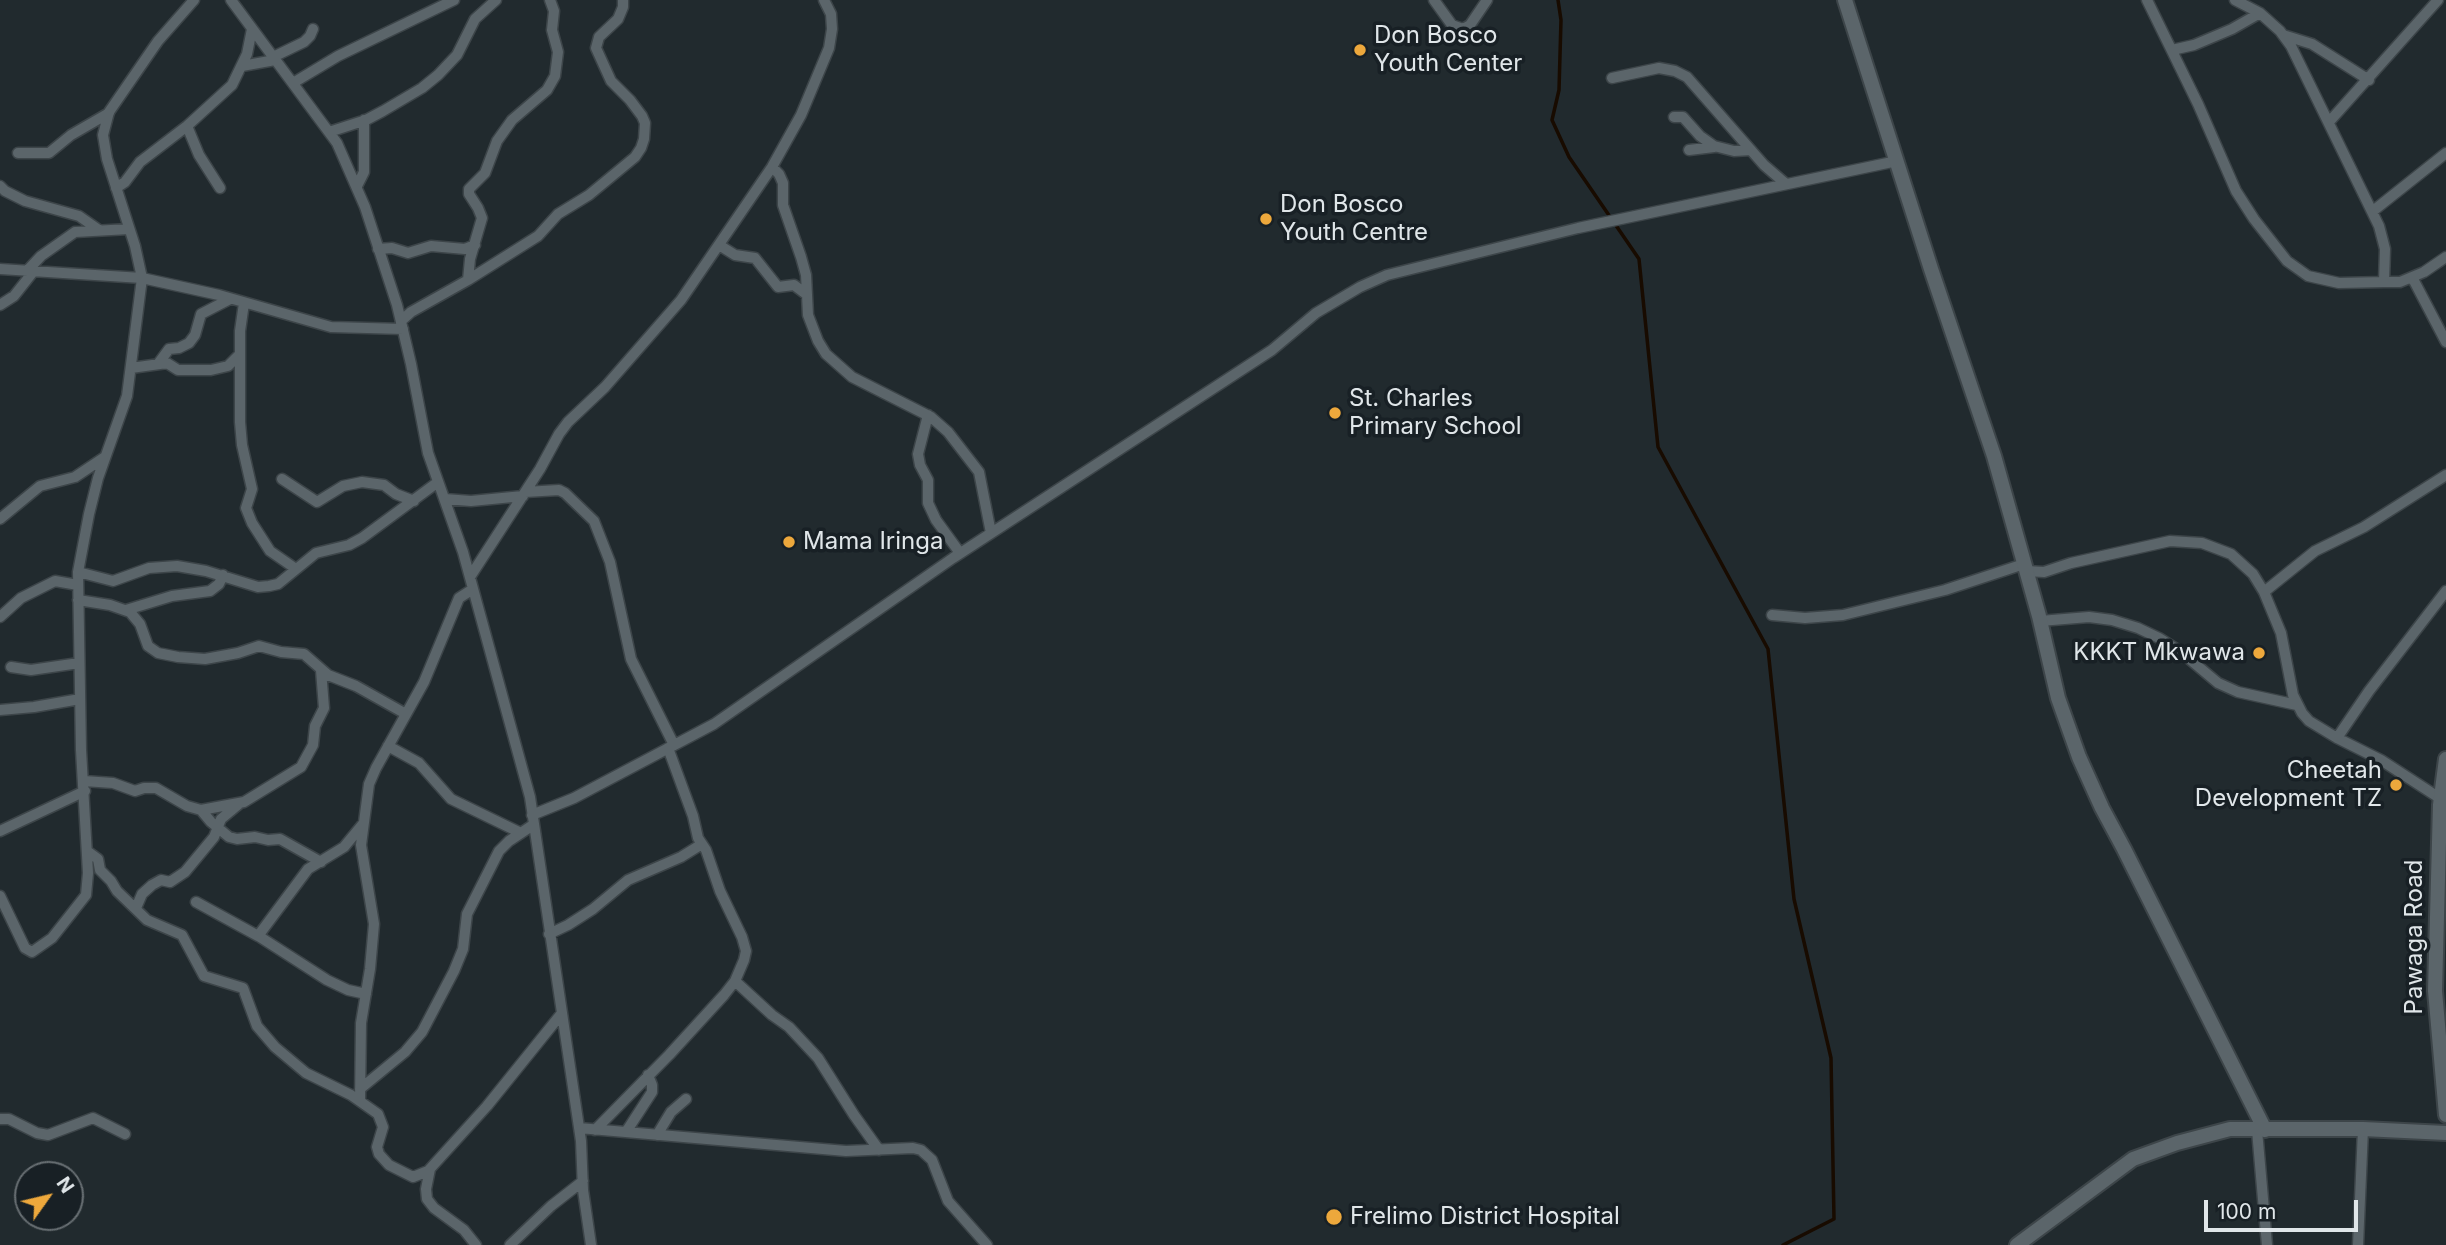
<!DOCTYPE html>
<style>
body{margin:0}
#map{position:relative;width:2446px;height:1245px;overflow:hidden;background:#212a2e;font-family:Inter,sans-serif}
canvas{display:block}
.north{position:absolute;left:14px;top:1161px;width:70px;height:70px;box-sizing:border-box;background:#182025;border:2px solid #686f73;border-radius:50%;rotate:56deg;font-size:19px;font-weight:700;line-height:28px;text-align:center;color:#e0e6e9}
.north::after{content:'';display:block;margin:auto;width:24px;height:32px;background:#eda83c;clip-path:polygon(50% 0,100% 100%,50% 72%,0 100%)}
.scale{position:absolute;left:2204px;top:1200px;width:154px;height:32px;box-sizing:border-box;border:4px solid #e0e6e9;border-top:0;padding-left:9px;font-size:21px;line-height:24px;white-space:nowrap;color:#e0e6e9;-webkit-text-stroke:5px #182025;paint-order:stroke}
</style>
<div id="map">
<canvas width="2446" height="1245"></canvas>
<div class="north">N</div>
<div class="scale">100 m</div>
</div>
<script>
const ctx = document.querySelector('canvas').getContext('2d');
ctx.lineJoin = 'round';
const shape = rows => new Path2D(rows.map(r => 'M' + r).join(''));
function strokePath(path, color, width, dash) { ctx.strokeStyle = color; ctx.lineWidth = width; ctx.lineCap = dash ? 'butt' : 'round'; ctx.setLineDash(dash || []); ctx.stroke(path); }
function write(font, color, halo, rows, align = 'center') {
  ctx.font = font + ' Inter,sans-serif'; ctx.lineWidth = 7; ctx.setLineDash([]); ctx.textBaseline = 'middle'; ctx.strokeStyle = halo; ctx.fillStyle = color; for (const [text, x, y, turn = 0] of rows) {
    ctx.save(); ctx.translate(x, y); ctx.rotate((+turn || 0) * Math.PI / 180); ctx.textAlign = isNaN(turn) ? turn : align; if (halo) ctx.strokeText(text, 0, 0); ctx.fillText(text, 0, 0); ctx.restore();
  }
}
strokePath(shape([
 [1558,0,1561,20,1559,90,1552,120,1569,157,1639,259,1658,447,1768,649,1794,899,1831,1058,1834,1219,1783,1245]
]), '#180b00', 3.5);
const street = shape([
 [231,0,337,143,365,207,397,305,411,364,428,453,463,552,530,797,581,1141,583,1190,591,1245],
 [1434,0,1452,25,1463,29,1470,25,1487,0],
 [2147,0,2198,104,2236,191,2254,219,2287,261,2308,276,2339,283,2384,282,2400,282,2424,272,2446,257],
 [2235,0,2260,13,2280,31,2291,46,2379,226,2385,249,2384,282],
 [2283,35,2312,44,2369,80],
 [2172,50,2194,45,2232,29,2260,13],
 [273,57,304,42,310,36,313,29],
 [242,66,275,60],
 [1612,78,1659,68,1675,71,1687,77,1764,165,1786,184],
 [293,83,338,56,454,0],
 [1674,117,1683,117,1700,136,1714,146,1734,151,1751,150],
 [2329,122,2438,0],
 [187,126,199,155,220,188],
 [329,132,366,120,383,111,422,88,438,75,457,55,475,19,496,0],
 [1689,150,1714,147],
 [18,153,49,153,71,135,109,113],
 [772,167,779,174,783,183,783,205,801,257,806,275,808,315,818,341,826,354,852,377,931,417,948,432,979,472,991,533],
 [0,186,5,191,25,201,79,216,99,230],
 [357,186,364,172,364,120],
 [116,188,125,182,140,162,187,126,232,85,247,54,252,29],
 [2373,211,2446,153],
 [719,245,735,255,755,258,778,287,794,285,806,294],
 [378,249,392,248,408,253,431,246,465,249,475,245],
 [0,269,142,278,219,295,331,327,403,329],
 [27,271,41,256,75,232,129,229],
 [2412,277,2446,342],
 [468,280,470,259,482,218,478,208,469,194,469,189,485,173,497,141,512,120,547,90,555,76,558,52,552,30,554,11,550,0],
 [244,303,240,331,240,422,242,445,252,489,246,508,252,523,270,551,296,569],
 [0,305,14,296,33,272],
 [401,321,411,312,468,280,538,236,558,214,589,195,635,157,641,148,644,139,645,123,642,116,630,100,611,81,596,48,599,37,618,19,623,7,623,0],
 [158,364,169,349,179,348,189,343,195,335,201,314,230,299],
 [131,368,167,363,178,370,211,370,228,366,240,354],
 [928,415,918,454,920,465,928,480,928,503,936,520,960,553],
 [282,479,317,502,343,486,362,482,384,485,396,494,414,501],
 [525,492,559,490,565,493,594,521,610,562,631,659,674,745],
 [445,499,471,501,523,496],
 [0,519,40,486,75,477,105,457],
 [2026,571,2044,572,2071,563,2170,541,2202,543,2231,554,2253,574,2264,592,2281,633,2293,695,2302,713,2309,721,2337,738,2381,760,2441,799],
 [78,572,113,581,149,568,177,566,206,571,258,587,269,586,278,584,316,553,349,545,362,538,438,482],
 [470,577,540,469,559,434,568,422,605,387,681,300,772,167,801,115,829,48,832,29,831,14,824,0],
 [2264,592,2315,551,2364,527,2446,475],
 [78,600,110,605,130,612,140,624,148,646,158,653,178,657,205,659,238,653,259,646,281,652,304,654,328,675,356,686,406,714],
 [126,610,172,596,210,591,219,584,223,575],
 [1772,615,1805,618,1843,615,1945,590,2024,564],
 [0,617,21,598,55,581,78,585],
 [2040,621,2089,617,2112,620,2138,628,2159,638,2181,652,2218,683,2238,692,2297,705],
 [11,667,31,670,79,663],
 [0,710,34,707,80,699],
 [2337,738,2369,691,2446,591],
 [388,746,419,763,451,799,521,833],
 [84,781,113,783,135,791,144,788,156,788,187,806,201,810,244,802,301,767,313,745,315,726,324,708,321,670],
 [201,810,211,822,229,837,237,839,255,837,268,840,280,839,321,862],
 [532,815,574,798,714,724,953,558,1272,350,1316,313,1360,287,1387,275,1578,228,1897,161],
 [0,831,85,791],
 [87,851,98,859,100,870,111,881,117,891,147,920,182,935,204,976,243,988,257,1026,275,1047,306,1073,351,1095,378,1114,383,1127,377,1147,379,1154,389,1165,413,1177,428,1171,487,1106,562,1013],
 [0,896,25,948,32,952,52,938,86,895,88,873,81,750,78,572,89,514,98,478,127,396,142,278,135,246,107,159,103,135,109,112,158,41,194,0],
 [196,902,260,937,327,980,348,990,366,994],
 [136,908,142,894,152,885,161,880,170,882,185,872,214,837,221,819,239,804],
 [549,934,568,925,593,909,628,880,681,857,702,844],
 [258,936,308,869,344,847,363,824],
 [735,981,772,1015,789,1027,818,1058,854,1115,879,1150],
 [360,1089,405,1052,422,1032,454,971,463,949,467,914,499,851,509,841,533,825],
 [360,1101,361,1023,370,969,374,924,361,845,369,784,376,768,424,682,459,598,473,589],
 [0,1119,9,1119,37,1133,48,1135,93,1118,125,1134],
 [579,1128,846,1151,913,1148,921,1150,932,1160,948,1201,987,1245],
 [595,1130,669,1055,724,995,735,981,744,960,746,951,742,937,720,891,706,850,698,838,693,816,668,748],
 [2257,1130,2267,1245],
 [626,1132,652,1092,652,1085,648,1075],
 [657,1135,671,1112,686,1099],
 [430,1169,426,1189,427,1199,434,1208,464,1230,476,1245],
 [510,1245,551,1206,583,1181],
 [2358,1245,2363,1129]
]);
const secondary = shape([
 [1845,0,1931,269,1994,456,2039,616,2058,698,2079,757,2102,808,2124,849,2265,1130],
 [2446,759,2440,805,2435,991,2446,1115],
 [2017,1245,2133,1159,2177,1143,2230,1129,2363,1129,2446,1133]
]);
strokePath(street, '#3d4549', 13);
strokePath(secondary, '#3d4549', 18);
strokePath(street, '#5b656a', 10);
strokePath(secondary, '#5b656a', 14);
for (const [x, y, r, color] of [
 [1360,50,7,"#eda83c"],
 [1266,219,7,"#eda83c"],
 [1335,413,7,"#eda83c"],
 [789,542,7,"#eda83c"],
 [2259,653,7,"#eda83c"],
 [2396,785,7,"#eda83c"],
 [1334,1217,9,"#eda83c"]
]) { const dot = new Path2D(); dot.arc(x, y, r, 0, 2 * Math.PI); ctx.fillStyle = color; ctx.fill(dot); strokePath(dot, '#182025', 2.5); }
write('24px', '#e0e6e9', '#182025', [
 ["Don Bosco",1374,36],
 ["Youth Center",1374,64],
 ["Don Bosco",1280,205],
 ["Youth Centre",1280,233],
 ["St. Charles",1349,399],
 ["Primary School",1349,427],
 ["Mama Iringa",803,542],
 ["KKKT Mkwawa",2245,653,"right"],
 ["Cheetah",2382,771,"right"],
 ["Development TZ",2382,799,"right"],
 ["Frelimo District Hospital",1350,1217]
], 'left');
write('24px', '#e0e6e9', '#182025', [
 ["Pawaga Road",2415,937,-90]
]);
</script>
